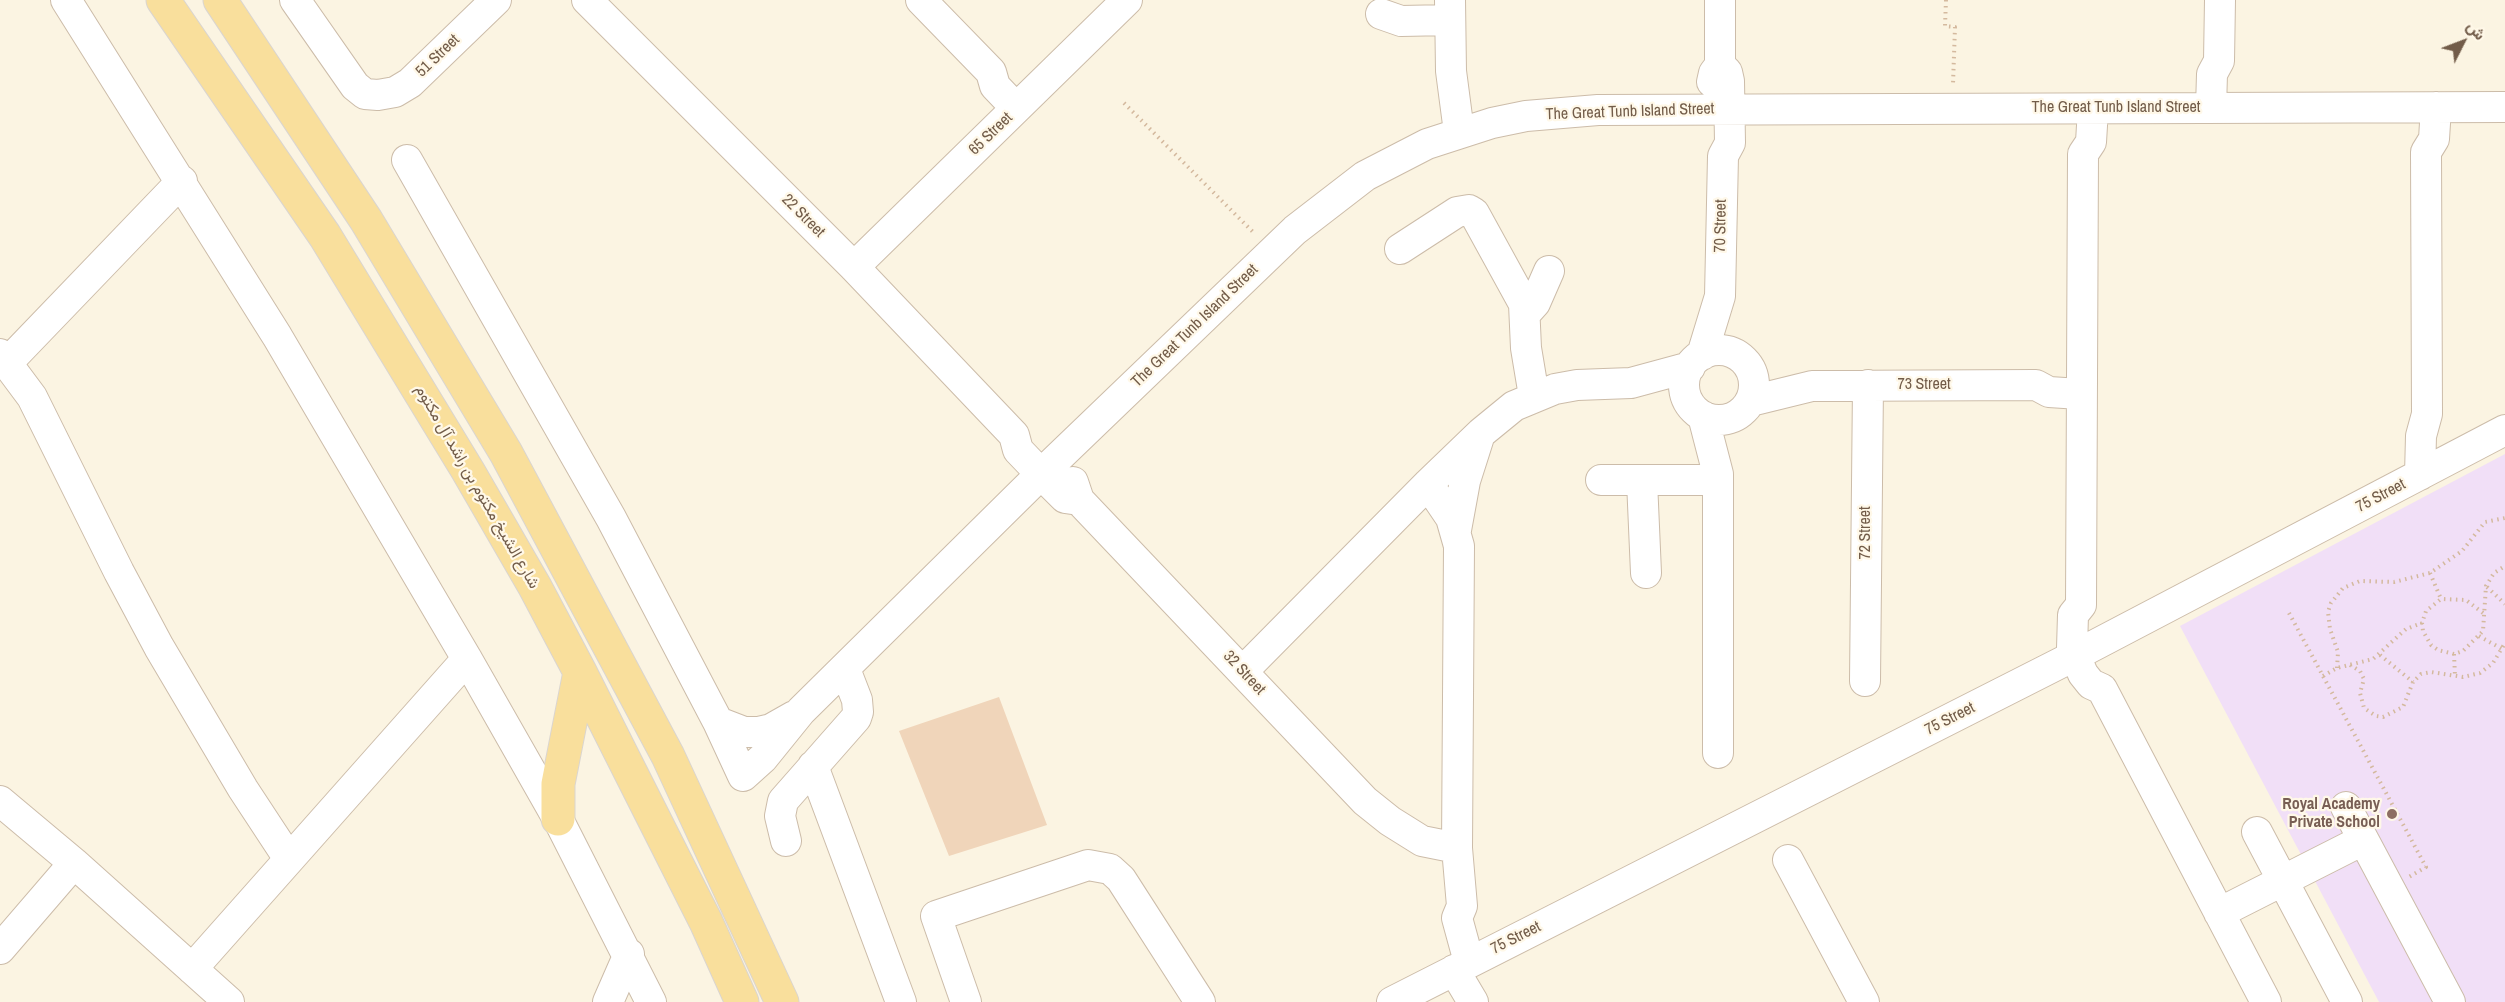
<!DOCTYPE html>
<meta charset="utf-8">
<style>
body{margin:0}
#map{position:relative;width:2505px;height:1002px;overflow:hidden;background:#fbf4e2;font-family:"Archivo Narrow",Vazirmatn,sans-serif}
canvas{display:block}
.north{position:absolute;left:2433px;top:12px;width:60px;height:60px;-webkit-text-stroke:4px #fff8e8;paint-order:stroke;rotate:48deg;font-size:16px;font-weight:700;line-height:24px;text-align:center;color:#725c49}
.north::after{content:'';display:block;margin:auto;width:21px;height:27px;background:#725c49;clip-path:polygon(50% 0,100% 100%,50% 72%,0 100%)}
</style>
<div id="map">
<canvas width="2505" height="1002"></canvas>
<div class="north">ش</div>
</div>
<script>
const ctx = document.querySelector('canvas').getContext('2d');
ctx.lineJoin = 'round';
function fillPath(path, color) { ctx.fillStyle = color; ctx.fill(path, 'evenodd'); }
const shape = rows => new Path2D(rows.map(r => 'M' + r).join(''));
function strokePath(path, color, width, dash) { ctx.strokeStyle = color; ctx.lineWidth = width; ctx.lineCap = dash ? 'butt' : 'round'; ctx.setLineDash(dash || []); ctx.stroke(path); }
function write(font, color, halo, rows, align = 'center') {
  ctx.font = font + ' "Archivo Narrow",Vazirmatn,sans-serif'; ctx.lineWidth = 4.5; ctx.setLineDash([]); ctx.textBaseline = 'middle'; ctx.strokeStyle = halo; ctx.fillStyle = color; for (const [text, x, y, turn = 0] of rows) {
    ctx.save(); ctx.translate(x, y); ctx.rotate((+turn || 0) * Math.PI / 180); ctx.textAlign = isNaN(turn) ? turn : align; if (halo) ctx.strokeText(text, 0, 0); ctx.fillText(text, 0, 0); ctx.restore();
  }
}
fillPath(shape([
 [2505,454,2505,1002,2379,1002,2180,626]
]), '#f1dff7');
fillPath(shape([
 [999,697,1047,825,949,856,899,731]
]), '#f0d5ba');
const minor = shape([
 [66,0,277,336,467,659,558,819,651,1002],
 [295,0,355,86,365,94,378,95,395,92,410,83,496,0],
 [587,0,854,267,1014,435,1018,450,1041,474,1065,498,1079,500],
 [921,0,991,72,995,86,1016,108],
 [1450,0,1451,71,1459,132],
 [1381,14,1401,21,1450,20],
 [1712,82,1714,73,1720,65,1720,0],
 [2211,108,2212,74,2219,61,2220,0],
 [2093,109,2091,142,2083,154,2081,605,2073,615,2072,648,2083,674,2091,684,2102,689,2266,1002],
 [407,160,611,518,718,722,743,776,763,758,801,711,1041,474,1295,230,1365,176,1427,144,1492,123,1526,116,1598,110,2505,107],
 [1400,249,1457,212,1469,210,1474,213,1524,304,1526,348,1534,396],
 [854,267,1127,0],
 [1526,313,1535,303,1549,271],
 '1684 385a35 35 0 1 1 70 0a35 35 0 1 1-70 0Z',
 [0,354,32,397,119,572,159,647,243,789,289,859],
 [1702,355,1720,296,1723,156,1730,143,1729,81,1727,72,1720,65],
 [7,363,182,181],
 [1751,401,1812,386,2036,385,2049,392,2080,394],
 [1703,416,1718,474,1718,753],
 [2420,475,2421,436,2427,414,2426,152,2434,139,2436,107],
 [1601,480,1718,480],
 [1642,481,1646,573],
 [1073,482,1079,500,1365,801,1390,821,1422,841,1457,848],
 [1428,484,1451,518,1459,546,1457,848,1462,906,1457,918,1469,962],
 [1456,530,1465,481,1479,437],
 [1243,671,1428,484,1481,433,1514,406,1555,389,1577,385,1631,383,1690,367],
 [1865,681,1868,385],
 [718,722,744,732,758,732,771,729,794,716],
 [813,766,901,1002],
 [0,801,74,863,229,1002],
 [2346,807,2450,1002],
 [2257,832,2347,1002],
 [786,841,780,816,783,801,856,718,858,712,857,700,845,669],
 [1788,860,1864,1002],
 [2219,913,2363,840],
 [0,949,74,863],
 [192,969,467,659],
 [1454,970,1473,1002],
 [608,1002,629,954],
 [966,1002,936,916,1088,865,1110,869,1121,879,1200,1002],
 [1392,1002,2074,656,2505,430]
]);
const major = shape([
 [163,0,325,236,468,471,535,587,580,672,706,922,742,1002],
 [220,0,366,220,506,453,668,756,782,1002],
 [558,819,558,784,580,672]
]);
strokePath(minor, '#ccbca9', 32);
strokePath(major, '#dad5d0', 35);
strokePath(shape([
 [1946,0,1945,26,1955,27,1953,84],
 [1124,103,1255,234],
 [2430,573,2441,599],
 [2487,587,2505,604],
 [2289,613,2426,867,2409,877],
 [2483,613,2466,600,2441,599,2426,611,2422,623,2423,631,2431,645,2438,650,2454,654,2463,651,2483,631,2486,586,2494,573,2505,566],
 [2479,636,2502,649],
 [2454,654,2455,676],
 [2380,655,2413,682],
 [2350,665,2360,671,2364,679,2360,693,2364,708,2376,716,2383,717,2403,707,2413,682,2421,674,2431,672,2463,677,2480,673,2493,663,2505,643],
 [2337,668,2338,652,2330,629,2328,612,2331,603,2343,588,2360,581,2394,582,2430,573,2462,551,2485,522,2505,518],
 [2323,676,2337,668,2373,659,2406,629,2422,623]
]), '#d4b99e', 4, [1.5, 4.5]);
strokePath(minor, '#fff', 30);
strokePath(major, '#f9df9c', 33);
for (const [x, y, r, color] of [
 [2392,814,6,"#8d6e63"]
]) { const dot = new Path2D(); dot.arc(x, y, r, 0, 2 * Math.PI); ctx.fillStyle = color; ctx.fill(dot); strokePath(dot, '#fff8e8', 2); }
write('16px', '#725c49', '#fff8e8', [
 ["51 Street",438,56,-44],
 ["The Great Tunb Island Street",2116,108],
 ["The Great Tunb Island Street",1630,112,-2],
 ["65 Street",991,134,-44],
 ["22 Street",803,216,45],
 ["70 Street",1721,226,-89],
 ["The Great Tunb Island Street",1195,326,-44],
 ["73 Street",1924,385],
 ["شارع الشيخ مكتوم بن راشد آل مكتوم",477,487,60],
 ["75 Street",2381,496,-28],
 ["72 Street",1866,533,-90],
 ["32 Street",1244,673,47],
 ["75 Street",1950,719,-27],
 ["75 Street",1516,938,-27]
]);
write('bold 16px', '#785e54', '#fff8e8', [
 ["Royal Academy",2380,805],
 ["Private School",2380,823]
], 'right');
</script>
